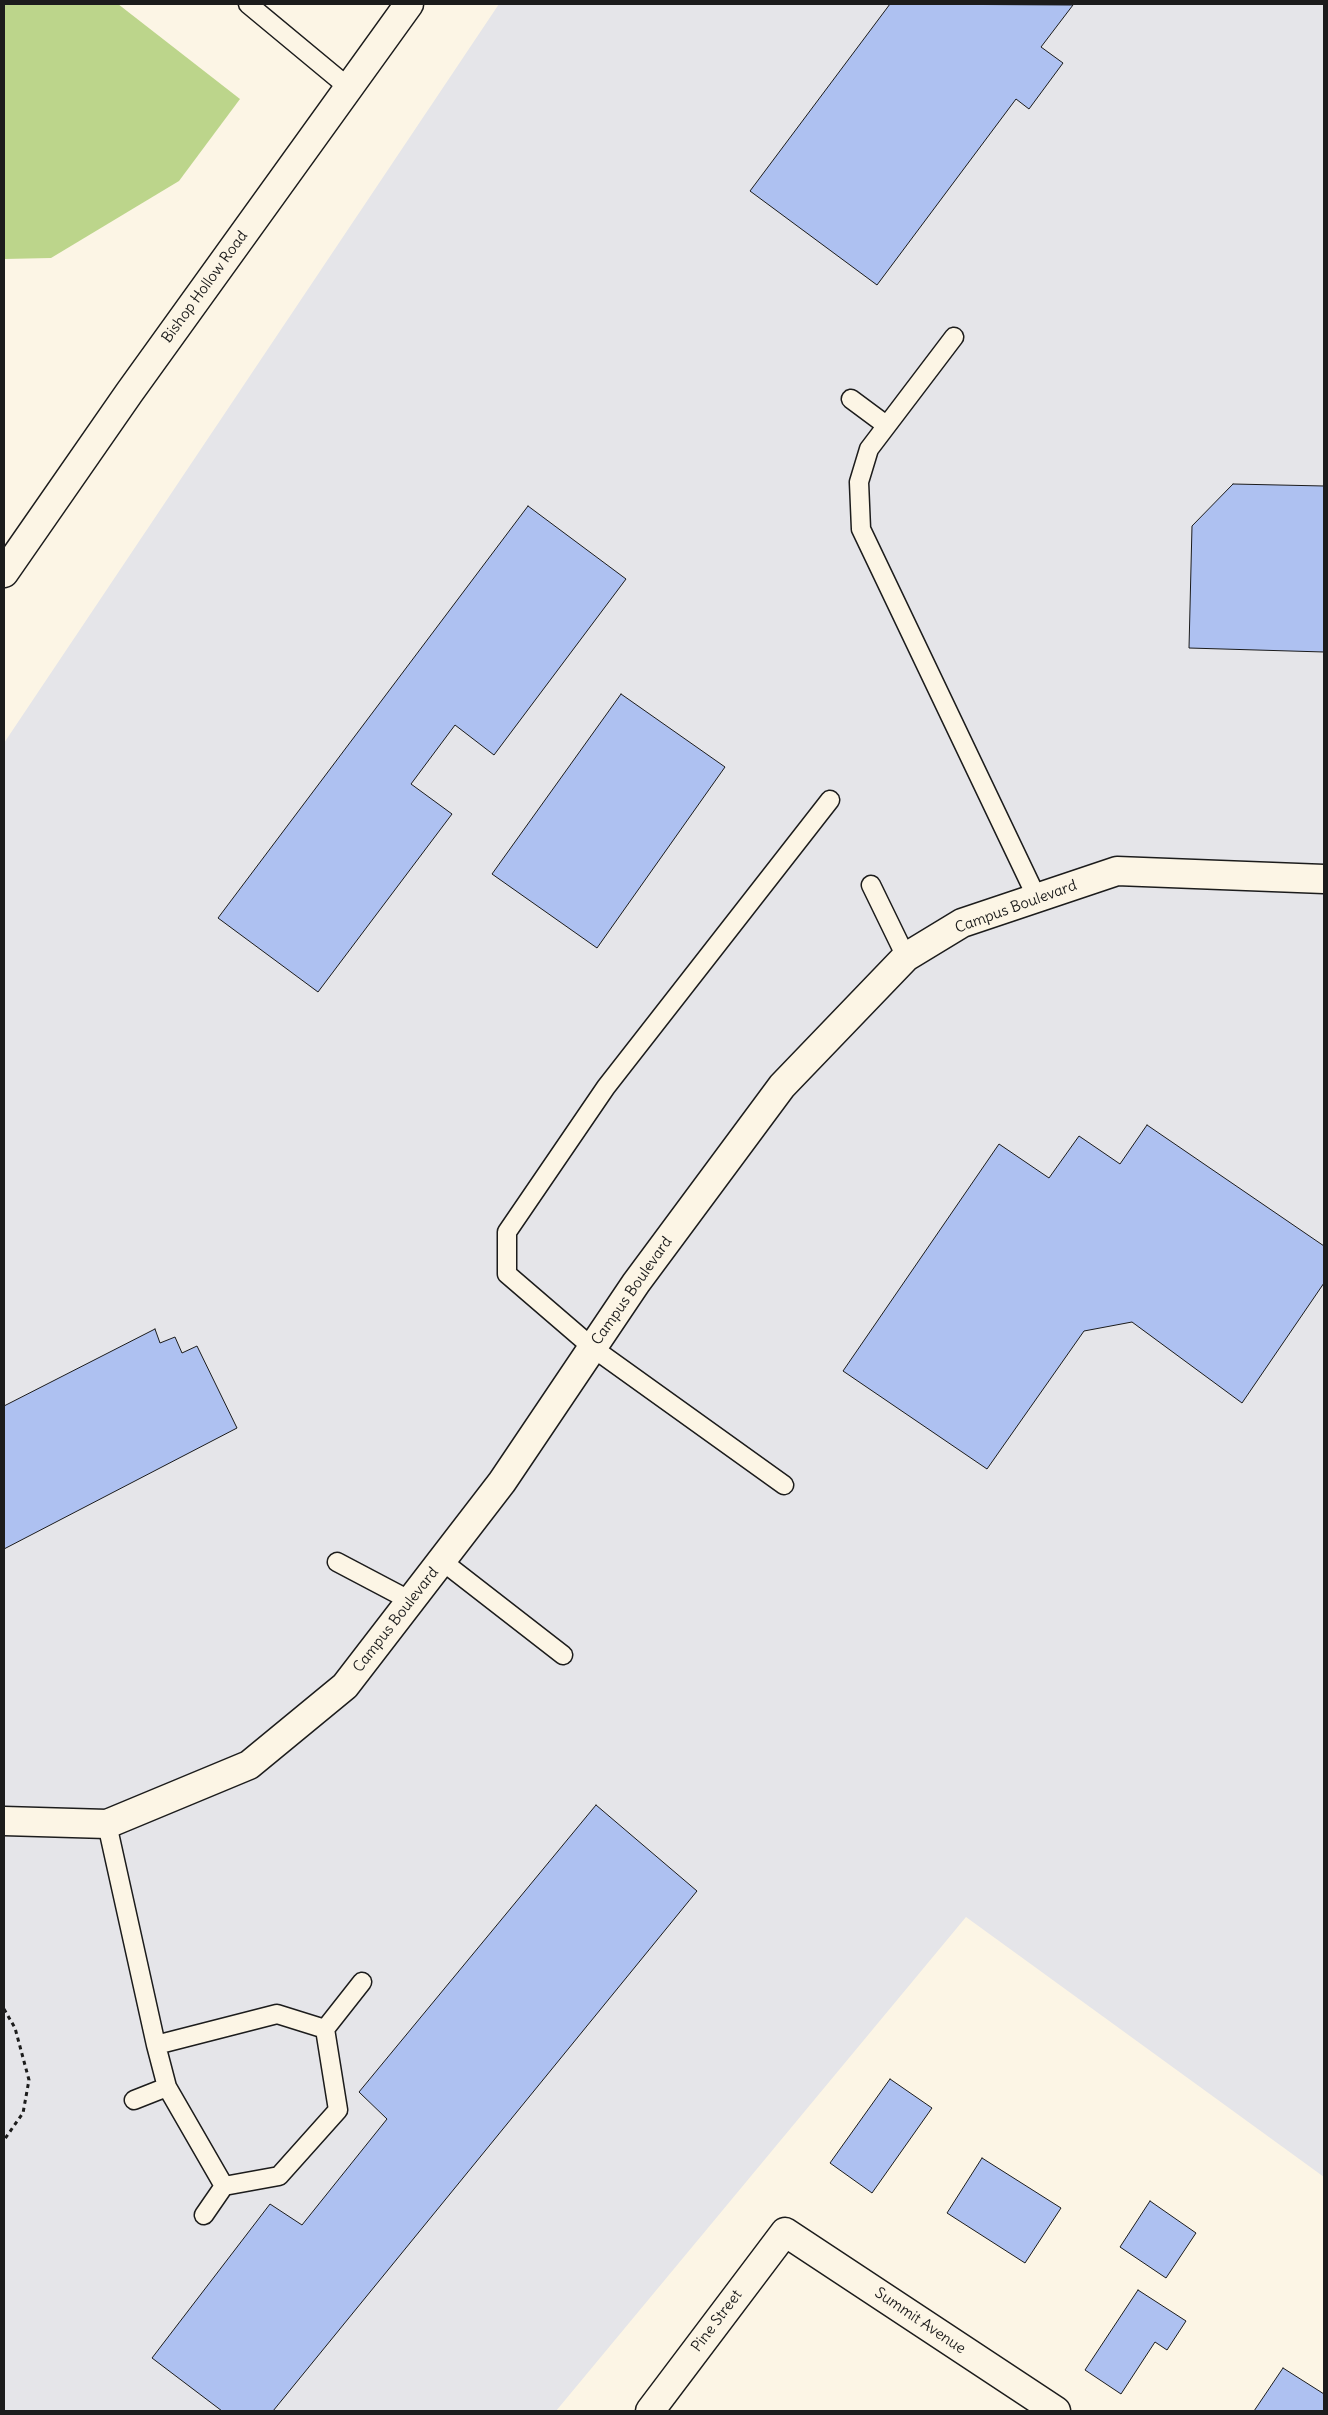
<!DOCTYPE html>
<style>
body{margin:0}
#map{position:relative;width:1328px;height:2415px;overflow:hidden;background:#fcf5e5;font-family:Delius,sans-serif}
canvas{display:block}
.frame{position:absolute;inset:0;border:5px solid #1c1c1c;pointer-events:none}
</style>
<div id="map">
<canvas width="1328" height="2415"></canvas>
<div class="frame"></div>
</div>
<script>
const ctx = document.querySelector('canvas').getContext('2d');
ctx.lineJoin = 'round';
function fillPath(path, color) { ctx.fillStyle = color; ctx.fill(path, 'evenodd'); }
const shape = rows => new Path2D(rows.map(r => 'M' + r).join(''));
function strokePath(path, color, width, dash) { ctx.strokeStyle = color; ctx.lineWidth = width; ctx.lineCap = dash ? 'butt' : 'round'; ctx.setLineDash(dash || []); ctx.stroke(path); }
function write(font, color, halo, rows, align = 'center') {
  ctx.font = font + ' Delius,sans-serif'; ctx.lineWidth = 4.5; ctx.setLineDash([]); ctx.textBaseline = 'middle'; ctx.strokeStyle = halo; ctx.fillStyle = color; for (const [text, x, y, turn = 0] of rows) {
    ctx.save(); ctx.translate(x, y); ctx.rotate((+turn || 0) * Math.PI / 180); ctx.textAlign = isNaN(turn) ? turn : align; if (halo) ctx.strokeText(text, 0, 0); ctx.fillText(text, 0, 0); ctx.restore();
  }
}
fillPath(shape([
 [499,4,1324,4,1324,2177,966,1917,556,2411,4,2411,4,743]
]), '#e5e5e9');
fillPath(shape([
 [4,4,118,4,240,99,179,181,51,258,4,259]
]), '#bcd58b');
const building = shape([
 [890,4,1073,5,1041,47,1063,63,1029,109,1016,99,877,285,750,191,890,4],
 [1233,484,1324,486,1324,652,1189,648,1192,526,1233,484],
 [528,506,626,579,494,755,455,725,411,784,452,814,318,992,218,918,528,506],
 [621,694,725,767,597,948,492,874,621,694],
 [1147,1125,1324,1246,1324,1283,1242,1403,1132,1322,1084,1331,987,1469,843,1371,999,1144,1049,1178,1079,1136,1120,1164,1147,1125],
 [155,1329,160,1343,175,1337,182,1353,197,1346,237,1428,4,1549,4,1406,155,1329],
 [596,1805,697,1891,273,2411,222,2411,152,2358,270,2204,302,2225,387,2119,359,2092,596,1805],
 [890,2079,932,2108,872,2193,830,2163,890,2079],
 [982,2158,1061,2208,1025,2263,947,2213,982,2158],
 [1150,2201,1196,2233,1166,2278,1120,2247,1150,2201],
 [1138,2290,1186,2321,1167,2350,1155,2342,1121,2394,1085,2370,1138,2290],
 [1283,2368,1324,2394,1324,2411,1254,2411,1283,2368]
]);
fillPath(building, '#aec1f1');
strokePath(building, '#1c1c1c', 1);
const lane = shape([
 [248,4,348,87],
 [954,337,869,449,859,482,861,529,1037,898],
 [851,399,886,425],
 [871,885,906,957],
 [784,1485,593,1348,507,1274,507,1232,606,1087,830,800],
 [442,1561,563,1655],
 [337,1562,411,1601],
 [107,1824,156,2045,167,2087,224,2186,279,2176,338,2110,325,2029,277,2014,156,2045],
 [325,2029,362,1982],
 [134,2100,167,2087],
 [204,2215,224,2186]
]);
const street = shape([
 [4,1821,107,1824,249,1765,345,1686,502,1482,636,1283,782,1086,906,957,962,923,1117,871,1324,879],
 [650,2411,785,2232,1056,2411]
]);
const secondary = shape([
 [4,573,129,393,409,4]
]);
strokePath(lane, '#1c1c1c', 21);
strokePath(street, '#1c1c1c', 31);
strokePath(secondary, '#1c1c1c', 31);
strokePath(shape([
 [4,2009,15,2028,29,2080,23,2113,4,2140]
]), '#1c1c1c', 3, [4, 4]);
strokePath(lane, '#fcf5e5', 18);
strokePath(street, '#fcf5e5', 28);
strokePath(secondary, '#fcf5e5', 28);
write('15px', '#1c1c1c', '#fcf5e5', [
 ["Bishop Hollow Road",205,287,-54],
 ["Campus Boulevard",1016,907,-20],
 ["Campus Boulevard",632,1291,-55],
 ["Campus Boulevard",396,1620,-52],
 ["Pine Street",717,2321,-53],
 ["Summit Avenue",920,2321,34]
]);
</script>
